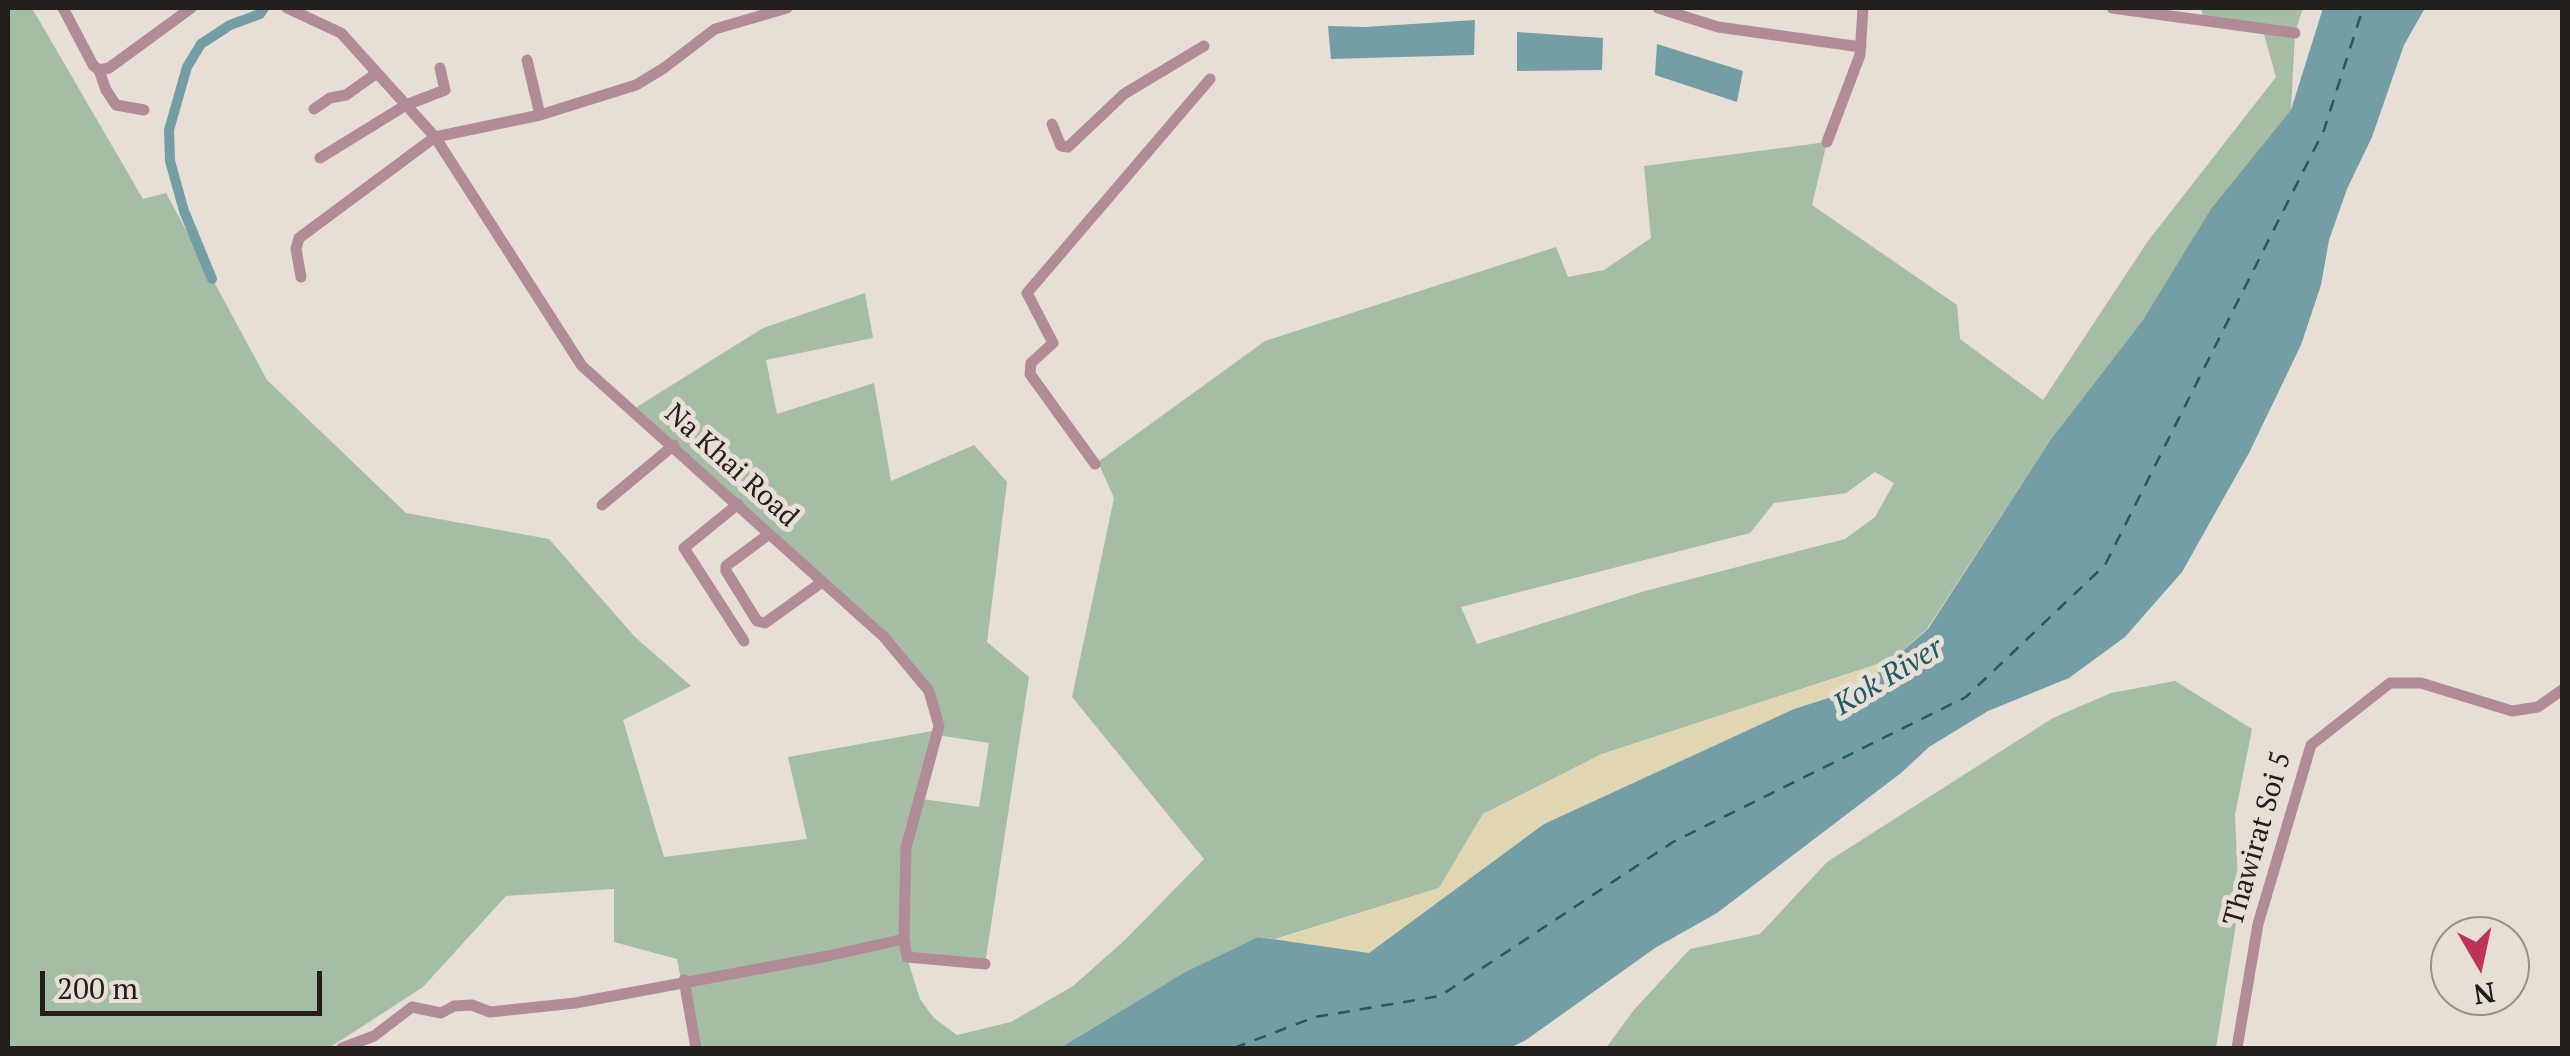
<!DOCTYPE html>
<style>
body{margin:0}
#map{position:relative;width:2570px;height:1056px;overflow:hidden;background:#e7ded6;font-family:"PT Serif",serif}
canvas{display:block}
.frame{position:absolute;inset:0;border:10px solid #211e1b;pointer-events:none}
.north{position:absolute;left:2430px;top:916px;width:100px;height:100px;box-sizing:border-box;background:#e7ded6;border:2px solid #98918b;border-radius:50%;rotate:171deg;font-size:28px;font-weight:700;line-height:40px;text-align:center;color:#211e1b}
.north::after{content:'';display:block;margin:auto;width:35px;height:45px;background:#c13258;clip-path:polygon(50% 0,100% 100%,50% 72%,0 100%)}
.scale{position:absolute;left:40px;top:971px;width:282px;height:45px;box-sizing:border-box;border:5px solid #211e1b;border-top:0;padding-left:12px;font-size:30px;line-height:35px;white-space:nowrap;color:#211e1b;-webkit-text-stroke:8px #e7ded6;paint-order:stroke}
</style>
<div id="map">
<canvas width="2570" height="1056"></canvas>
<div class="frame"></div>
<div class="north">N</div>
<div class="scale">200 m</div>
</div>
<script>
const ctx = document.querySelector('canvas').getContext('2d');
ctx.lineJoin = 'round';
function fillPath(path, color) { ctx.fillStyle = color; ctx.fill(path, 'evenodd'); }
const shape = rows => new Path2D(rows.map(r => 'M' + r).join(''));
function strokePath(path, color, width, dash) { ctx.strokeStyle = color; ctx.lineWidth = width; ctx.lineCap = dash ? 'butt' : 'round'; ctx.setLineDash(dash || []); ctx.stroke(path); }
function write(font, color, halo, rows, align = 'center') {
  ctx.font = font + ' "PT Serif",serif'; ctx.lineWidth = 10; ctx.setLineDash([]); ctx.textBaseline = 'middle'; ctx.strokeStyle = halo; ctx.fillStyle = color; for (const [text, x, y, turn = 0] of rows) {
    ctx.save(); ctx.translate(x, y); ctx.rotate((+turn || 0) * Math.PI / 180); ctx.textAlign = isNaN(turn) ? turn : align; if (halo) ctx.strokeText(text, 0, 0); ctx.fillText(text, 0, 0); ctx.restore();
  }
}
fillPath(shape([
 [8,8,32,8,143,199,166,193,267,380,406,513,549,539,635,637,691,686,623,720,664,857,807,839,788,757,938,730,929,691,909,667,632,410,763,328,865,293,873,338,766,360,777,414,874,383,891,481,974,445,1007,482,987,642,1029,677,985,964,907,958,920,999,934,1018,957,1035,1011,1022,1073,986,1126,939,1204,859,1072,697,1114,498,1098,462,1265,341,1556,247,1568,277,1604,270,1651,238,1644,166,1827,142,1812,205,1957,305,1960,339,2043,400,2148,241,2276,77,2263,31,2204,20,2201,8,2303,8,2295,33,2291,110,2143,320,2051,439,1927,629,1893,659,1602,754,1483,814,1439,888,1275,939,1258,937,1185,972,1060,1048,694,1048,677,959,614,942,614,889,506,896,423,987,329,1048,8,1048],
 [1875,472,1894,483,1875,517,1845,539,1645,591,1477,644,1461,607,1750,533,1774,503,1846,493],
 [937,735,989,743,979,807,922,799],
 [2175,681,2252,729,2235,815,2239,905,2216,1048,1606,1048,1633,1011,1690,949,1760,934,1827,862,2053,718,2111,693]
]), '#a5bda5');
fillPath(shape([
 [1893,659,1860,688,1794,709,1544,824,1369,953,1275,940,1439,888,1483,814,1602,754]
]), '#e0d7b2');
fillPath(shape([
 [2323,8,2425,8,2404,45,2372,137,2347,189,2329,240,2321,285,2301,345,2249,453,2182,572,2125,637,2069,678,1988,711,1929,747,1901,773,1717,913,1655,948,1526,1040,1510,1048,1060,1048,1185,972,1258,937,1369,953,1544,824,1794,709,1860,688,1928,629,2051,439,2143,320,2211,209,2291,110],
 [1475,20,1474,55,1331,59,1328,26,1365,27],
 [1517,32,1603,38,1602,70,1517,71],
 [1657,44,1743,71,1737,102,1655,75]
]), '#749ea6');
strokePath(shape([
 [212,279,184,211,170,161,169,130,187,67,201,44,230,25,260,14,264,8]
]), '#749ea6', 10);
strokePath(shape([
 [1234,1048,1315,1017,1440,996,1673,842,1966,697,2105,565,2324,130,2363,8]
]), '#215b66', 2.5, [12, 10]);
strokePath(shape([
 [63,8,93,65,99,70,109,68,191,8],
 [287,8,341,33,435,137,582,366,884,637,929,691,939,726,906,848,904,939,907,957,985,964],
 [1658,8,1718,27,1861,47],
 [2112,8,2295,33],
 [527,60,540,115],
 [99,70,106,90,116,105,144,110],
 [314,109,330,98,346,95,377,73],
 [1052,124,1061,146,1068,147,1124,94,1204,46],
 [1827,142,1860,55,1863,8],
 [320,158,406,105,445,90,440,68],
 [301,277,296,249,299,238,435,137,540,115,636,85,664,68,715,29,787,8],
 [1095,464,1030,374,1031,363,1053,343,1027,293,1210,79],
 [738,504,684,548,744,641],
 [602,505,674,445],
 [769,534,726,566,726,571,757,621,765,623,822,582],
 [684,980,696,1048],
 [342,1048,374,1036,412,1007,441,1013,454,1006,472,1005,490,1012,575,1003,828,956,904,939],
 [2237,1048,2258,924,2311,745,2390,683,2421,683,2512,711,2538,707,2562,690]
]), '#b18c97', 11);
write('28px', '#211e1b', '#e7ded6', [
 ["Na Khai Road",731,466,42],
 ["Thawirat Soi 5",2258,839,-74]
]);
write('italic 30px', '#215b66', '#e7ded6', [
 ["Kok River",1889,677,-31]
]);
</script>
